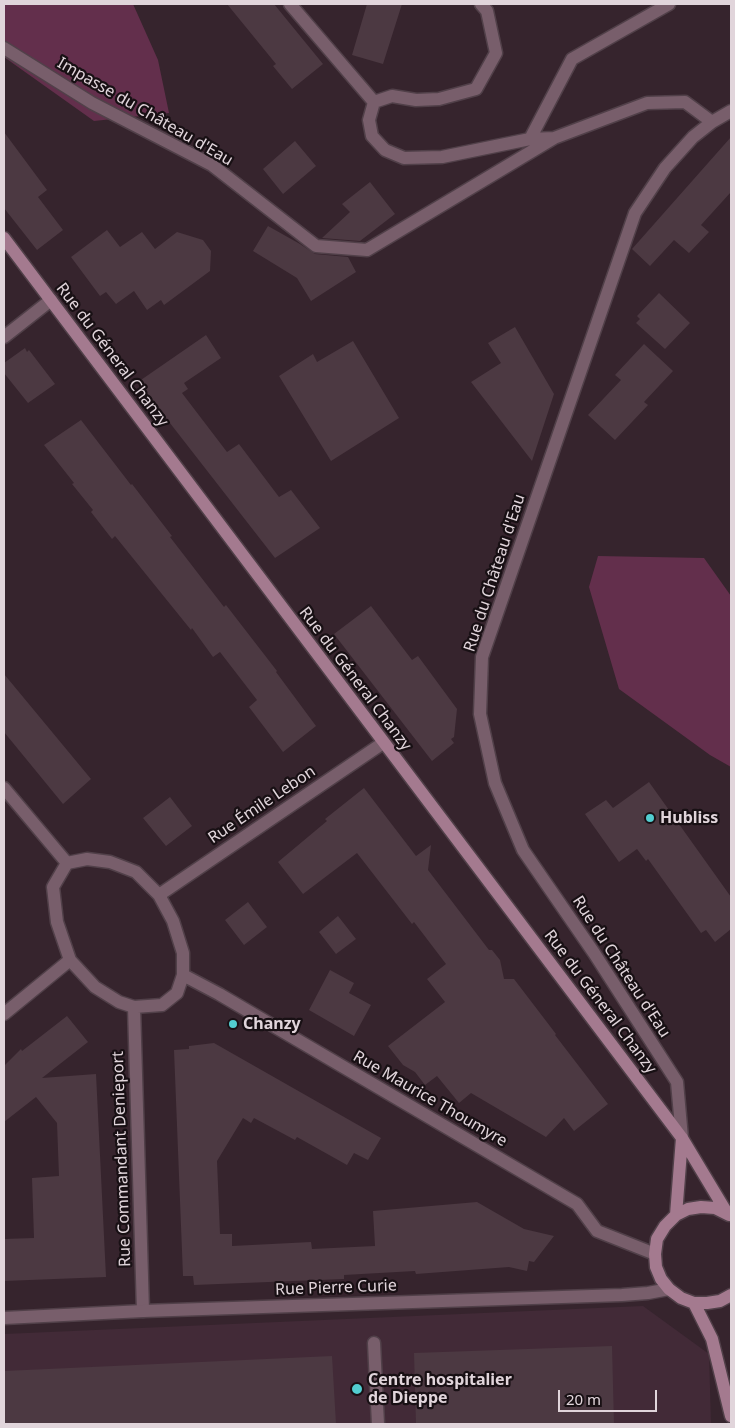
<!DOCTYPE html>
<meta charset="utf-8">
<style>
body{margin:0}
#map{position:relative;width:735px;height:1428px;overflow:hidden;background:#36242d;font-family:"Noto Sans",sans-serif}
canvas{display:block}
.frame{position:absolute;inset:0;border:5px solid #e1d5db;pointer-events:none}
.scale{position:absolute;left:558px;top:1390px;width:99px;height:22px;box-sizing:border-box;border:2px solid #e1d5db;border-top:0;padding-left:6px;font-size:15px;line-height:18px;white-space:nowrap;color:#e1d5db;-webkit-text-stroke:4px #181014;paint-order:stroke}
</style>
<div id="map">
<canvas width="735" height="1428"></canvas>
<div class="frame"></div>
<div class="scale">20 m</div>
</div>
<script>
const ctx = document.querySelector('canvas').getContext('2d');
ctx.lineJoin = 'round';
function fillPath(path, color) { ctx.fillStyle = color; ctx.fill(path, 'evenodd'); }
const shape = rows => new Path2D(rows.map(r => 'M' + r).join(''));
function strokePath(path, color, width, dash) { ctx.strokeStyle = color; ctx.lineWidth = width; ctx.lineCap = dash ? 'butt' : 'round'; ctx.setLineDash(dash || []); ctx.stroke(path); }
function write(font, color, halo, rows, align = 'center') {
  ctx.font = font + ' "Noto Sans",sans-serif'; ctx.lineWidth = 4.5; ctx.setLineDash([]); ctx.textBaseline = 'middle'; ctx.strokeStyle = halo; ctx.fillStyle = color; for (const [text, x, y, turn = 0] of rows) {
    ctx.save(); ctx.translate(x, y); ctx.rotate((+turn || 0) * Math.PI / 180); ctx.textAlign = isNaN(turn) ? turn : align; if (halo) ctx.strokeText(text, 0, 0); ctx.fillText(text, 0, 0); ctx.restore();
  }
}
fillPath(shape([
 [643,1306,709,1354,711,1424,4,1424,4,1334]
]), '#422a37');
fillPath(shape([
 [4,4,133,4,158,60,169,113,94,121,4,57],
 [598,556,704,558,731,596,731,767,710,755,619,689,589,587]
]), '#632f4c');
fillPath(shape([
 [227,4,274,4,323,64,292,89,273,66,276,64],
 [367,4,402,4,383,64,352,55],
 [4,132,47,190,38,197,63,230,37,250,4,208],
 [731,137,731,192,701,225,709,232,689,253,674,240,650,266,632,249],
 [295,141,316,166,283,194,263,169],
 [370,182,395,214,360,241,322,238,350,212,342,204],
 [268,226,300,244,315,254,348,257,356,272,311,301,297,278,253,251],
 [107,230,120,247,142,232,155,249,177,232,203,240,211,251,210,271,164,305,161,300,147,310,134,291,116,304,106,292,100,296,71,257],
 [659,293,690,323,665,349,636,323,640,319,637,316],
 [515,327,554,394,532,461,471,382,501,363,488,343],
 [206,335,221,358,184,383,188,389,182,393,227,452,239,444,279,497,291,490,320,528,275,558,138,382],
 [353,341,399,418,331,461,279,376,313,354,317,362],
 [644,344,673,371,644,402,648,405,615,440,588,415,621,380,615,375],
 [25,348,27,352,29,350,55,384,28,403,4,373,4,363],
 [81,420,131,485,132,484,172,536,170,537,224,607,226,605,277,671,276,672,316,726,283,752,249,707,257,700,220,652,213,657,192,628,191,630,115,536,112,539,91,512,93,510,72,484,74,483,44,445],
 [371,606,412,660,418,656,457,709,454,737,451,739,454,743,432,761,334,634],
 [4,674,91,779,63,804,4,732],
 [649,782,731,897,731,929,715,942,706,930,701,933,648,859,646,861,637,849,619,862,585,814,606,800,613,808],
 [364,788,416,856,431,845,428,870,489,950,492,950,500,960,504,979,514,979,556,1034,555,1035,608,1104,574,1131,564,1118,546,1137,471,1093,459,1103,437,1076,425,1085,415,1072,403,1065,388,1046,445,1002,427,979,446,964,414,922,412,924,357,853,303,894,278,862,327,821,325,819],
 [170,797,192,826,166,846,143,818],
 [248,902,267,927,244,945,225,920],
 [338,916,356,939,336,954,319,932],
 [330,970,354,983,349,993,371,1005,354,1036,309,1010],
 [67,1016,88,1042,42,1078,96,1074,106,1277,4,1281,4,1239,34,1238,32,1178,59,1176,57,1123,36,1097,4,1122,4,1066,21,1049,22,1051],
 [214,1043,381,1138,368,1160,354,1153,347,1165,297,1137,295,1140,254,1118,251,1123,243,1118,217,1161,220,1234,232,1234,232,1246,311,1242,312,1249,375,1246,373,1211,477,1202,524,1229,554,1236,534,1262,529,1261,527,1271,509,1267,416,1274,415,1271,344,1275,344,1279,194,1285,193,1276,183,1276,174,1050,189,1049,189,1046],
 [612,1346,614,1424,416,1424,414,1353],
 [332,1356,336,1424,4,1424,4,1371]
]), '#4c3942');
const service = shape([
 [374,1343,378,1424]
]);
const minor = shape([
 [290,4,374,102],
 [481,4,487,11,496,53,476,89,439,99,416,100,392,96,374,102,369,120,372,136,385,150,404,158,442,157,530,139,554,138,647,103,685,102,712,122],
 [4,48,92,103,212,165,316,246,367,250,554,138],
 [530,139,572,59,669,4],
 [4,788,67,863],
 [87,859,110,862,136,872,159,895,173,921,183,953,183,975,177,993,162,1005,134,1007,119,1002,95,987,70,960,57,922,53,887,67,863,87,859],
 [159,895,383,743],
 [183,975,219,994,577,1204,597,1231,655,1254],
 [134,1007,143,1311],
 [4,1014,70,960],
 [682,1138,677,1082,594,953,523,850,495,783,480,714,482,657,635,213,665,168,693,137,712,122,731,111]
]);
const tertiary = shape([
 [4,337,51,300],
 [4,1318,143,1311,622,1295,648,1293,669,1289]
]);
const secondary = shape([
 [4,238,682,1138,727,1213],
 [676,1215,682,1138],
 [729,1215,715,1208,701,1207,688,1209,676,1215,665,1226,657,1239,655,1254,656,1267,661,1279,669,1289,681,1298,694,1303,707,1303,720,1301,731,1295],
 [694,1303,712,1339,731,1416]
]);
strokePath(service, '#514049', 15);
strokePath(minor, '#514049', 15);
strokePath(tertiary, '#514049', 15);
strokePath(secondary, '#514049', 15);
strokePath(service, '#785e6b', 12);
strokePath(minor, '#785e6b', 12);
strokePath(tertiary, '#785e6b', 12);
strokePath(secondary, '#a47a8f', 12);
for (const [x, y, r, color] of [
 [650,818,5,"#52cdd0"],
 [233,1024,5,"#52cdd0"],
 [357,1389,6,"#52cdd0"]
]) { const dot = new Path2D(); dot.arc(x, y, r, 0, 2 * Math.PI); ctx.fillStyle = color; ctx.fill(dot); strokePath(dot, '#181014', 2); }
write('16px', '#e1d5db', '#181014', [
 ["Impasse du Château d'Eau",145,112,30],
 ["Rue du Géneral Chanzy",112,355,53],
 ["Rue du Château d'Eau",495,573,-72],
 ["Rue du Géneral Chanzy",355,679,53],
 ["Rue Émile Lebon",262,805,-34],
 ["Rue du Château d'Eau",621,967,57],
 ["Rue du Géneral Chanzy",600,1002,53],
 ["Rue Maurice Thoumyre",430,1099,30],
 ["Rue Commandant Denieport",122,1159,-92],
 ["Rue Pierre Curie",336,1288,-2]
]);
write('bold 16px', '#e1d5db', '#181014', [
 ["Hubliss",660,818],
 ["Chanzy",243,1024],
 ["Centre hospitalier",368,1380],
 ["de Dieppe",368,1398]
], 'left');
</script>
